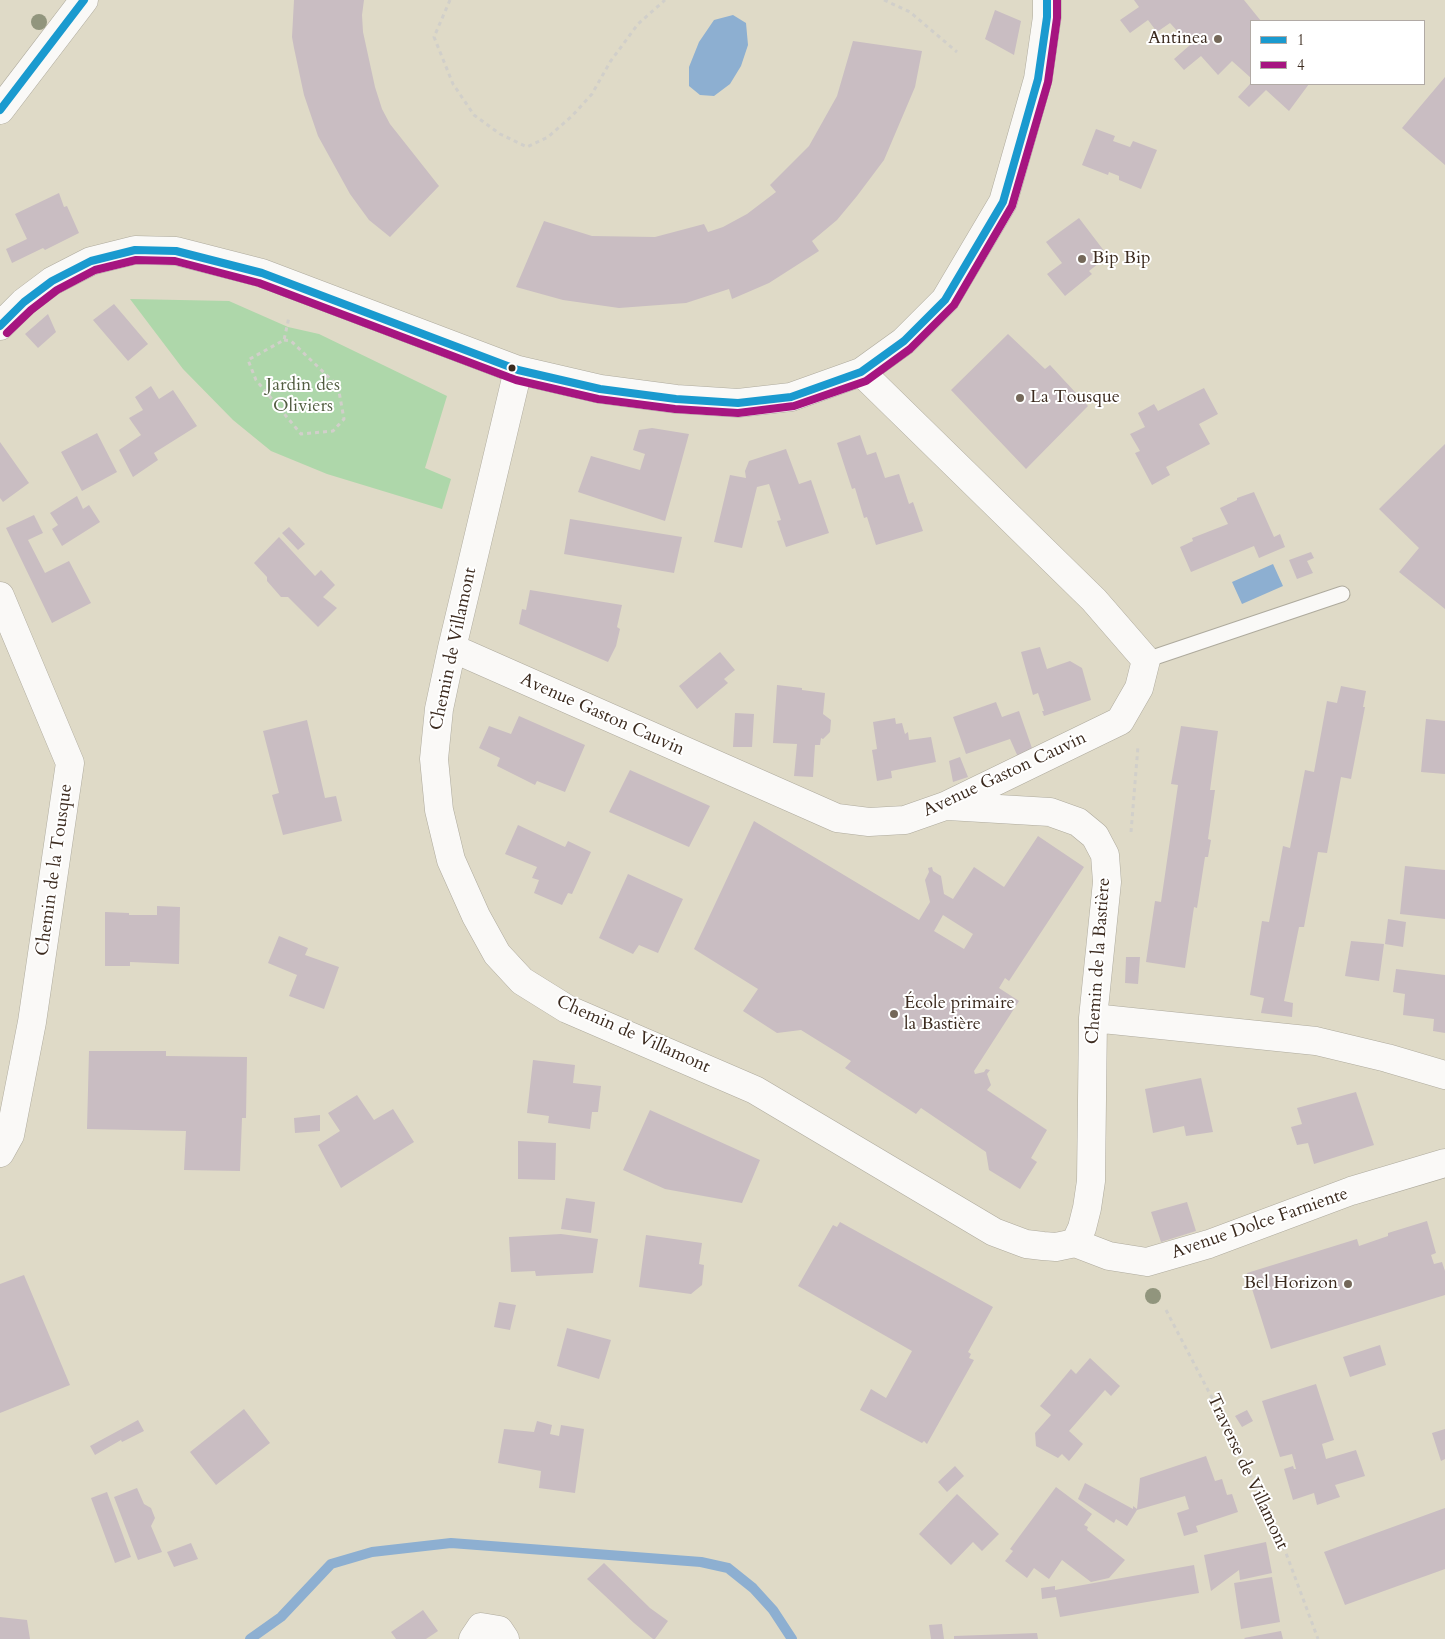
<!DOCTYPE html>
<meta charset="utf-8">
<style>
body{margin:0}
#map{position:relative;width:1445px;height:1639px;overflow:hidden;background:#dfdac7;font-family:Cardo,serif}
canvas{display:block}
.legend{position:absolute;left:1250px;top:20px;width:175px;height:65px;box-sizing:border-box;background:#fff;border:1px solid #b1aaa5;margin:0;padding:6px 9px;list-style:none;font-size:15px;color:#3b2a1e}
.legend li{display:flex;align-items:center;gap:10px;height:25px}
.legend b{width:25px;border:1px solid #b1aaa5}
</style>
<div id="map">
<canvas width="1445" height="1639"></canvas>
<ul class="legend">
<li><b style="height:6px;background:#1a9acf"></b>1</li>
<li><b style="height:6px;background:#a61580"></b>4</li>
</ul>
</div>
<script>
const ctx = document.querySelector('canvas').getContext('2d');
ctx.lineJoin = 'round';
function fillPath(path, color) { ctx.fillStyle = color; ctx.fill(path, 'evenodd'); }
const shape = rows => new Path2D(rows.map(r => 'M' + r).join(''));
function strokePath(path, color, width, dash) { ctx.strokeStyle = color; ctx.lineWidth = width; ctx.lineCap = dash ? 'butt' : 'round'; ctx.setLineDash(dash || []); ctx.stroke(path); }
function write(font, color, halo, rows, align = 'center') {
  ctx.font = font + ' Cardo,serif'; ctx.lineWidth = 4; ctx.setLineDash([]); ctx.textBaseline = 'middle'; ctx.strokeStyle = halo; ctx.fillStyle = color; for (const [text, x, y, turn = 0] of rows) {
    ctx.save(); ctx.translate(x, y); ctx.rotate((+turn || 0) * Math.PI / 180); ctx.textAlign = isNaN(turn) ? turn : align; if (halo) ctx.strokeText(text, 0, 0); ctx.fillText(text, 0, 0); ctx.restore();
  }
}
fillPath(shape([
 [130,299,229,301,288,327,319,334,447,396,425,468,451,479,442,509,327,474,271,451,233,420,183,369]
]), '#aed7aa');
fillPath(shape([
 [733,15,746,23,748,45,741,66,730,84,714,96,700,95,689,86,689,67,699,42,714,20],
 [1273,564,1283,586,1242,604,1232,582]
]), '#8dafd1');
strokePath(shape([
 [250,1639,281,1617,331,1564,372,1552,451,1543,701,1562,728,1568,753,1588,773,1610,792,1639]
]), '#8dafd1', 10);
fillPath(shape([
 [294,0,364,0,362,15,363,32,375,87,382,109,390,124,439,186,390,237,369,220,350,194,318,136,304,95,294,48,292,37],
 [1134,0,1244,0,1261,21,1251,21,1251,78,1232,61,1218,75,1201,56,1184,70,1174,59,1190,45,1170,23,1157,32,1148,20,1130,33,1120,20,1139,7],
 [995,10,1021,21,1014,55,985,39],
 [853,41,922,51,915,87,884,160,857,196,837,220,812,241,819,251,769,283,732,299,729,289,686,303,619,308,563,300,516,287,544,221,592,236,655,237,704,224,708,232,723,227,747,214,776,192,770,185,809,146,837,96],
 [1445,77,1445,165,1402,128],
 [1250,84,1309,84,1289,111,1266,90,1249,107,1238,97],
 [1096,129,1115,136,1113,141,1130,147,1133,141,1157,150,1141,189,1119,180,1119,176,1109,172,1108,175,1082,165],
 [59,193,64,207,67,206,79,233,45,250,43,248,12,263,6,249,27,239,15,214],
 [1079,218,1108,256,1089,271,1092,274,1065,296,1047,274,1062,263,1046,242],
 [114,304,148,344,128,361,93,320],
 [48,314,56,332,38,348,25,334],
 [1008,334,1045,369,1050,365,1088,406,1026,469,951,390],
 [151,386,159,399,173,390,197,426,154,453,158,460,133,477,119,450,141,435,129,418,143,410,135,397],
 [1204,388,1218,414,1199,424,1210,444,1166,467,1170,475,1152,485,1135,453,1140,451,1130,434,1145,427,1138,413,1154,404,1158,411],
 [652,428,689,434,665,521,578,492,591,456,640,470,645,454,633,450,639,430],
 [97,433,117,472,82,491,61,452],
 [860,435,867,455,876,452,885,478,899,474,909,504,913,502,923,531,876,545,867,517,864,518,855,488,852,489,837,443],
 [0,442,29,483,3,502,0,498],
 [1445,444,1445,609,1399,572,1419,548,1379,509],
 [786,449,799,484,811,480,829,533,786,547,777,521,781,520,769,484,757,487,742,548,714,542,730,475,746,478,745,471,749,461],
 [1254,492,1274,537,1280,534,1285,547,1259,558,1254,546,1191,572,1180,547,1193,541,1192,538,1228,524,1220,508,1237,500,1237,498],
 [77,496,83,509,89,505,100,522,62,546,52,529,58,525,50,513],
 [34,515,43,533,28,540,45,573,69,561,91,603,52,623,6,528],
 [570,519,682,537,674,573,564,554],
 [289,527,305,544,298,550,282,533],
 [279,537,315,576,321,570,335,585,323,597,337,608,318,627,288,597,281,597,267,581,267,577,254,563],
 [1311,552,1314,558,1307,561,1313,573,1297,579,1289,560],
 [530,590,622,605,617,627,620,629,616,646,608,662,519,624,522,609,526,610],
 [1040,647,1047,669,1070,661,1082,668,1091,700,1044,716,1042,711,1044,711,1038,693,1033,695,1021,652],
 [720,652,735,670,724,679,728,683,697,709,679,686],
 [777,685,802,688,802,690,825,693,823,714,831,720,830,732,823,739,821,738,820,745,815,745,813,777,794,776,797,744,773,743],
 [1341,686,1366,691,1363,707,1365,707,1351,779,1341,777,1327,853,1318,852,1304,927,1299,927,1284,1001,1293,1003,1292,1017,1261,1013,1264,998,1250,995,1262,921,1269,922,1283,846,1290,848,1305,770,1314,772,1327,701,1337,703],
 [996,702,1002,717,1019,711,1033,751,1018,757,1010,739,966,754,953,717],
 [735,713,754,714,752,747,733,747],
 [519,716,585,745,565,792,537,781,535,785,497,766,500,758,479,748,489,726,511,734],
 [895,718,896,724,902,723,905,734,908,732,909,740,931,737,936,762,891,771,892,778,877,781,872,750,877,749,873,722],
 [1426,719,1445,721,1445,774,1421,772],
 [307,720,325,798,336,796,342,821,283,835,272,795,279,793,263,731],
 [1181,726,1218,731,1210,790,1215,790,1208,839,1211,840,1208,857,1205,857,1197,908,1194,907,1185,968,1146,962,1155,901,1161,902,1178,785,1171,784],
 [960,757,968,777,953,782,949,761],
 [630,770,710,806,689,847,609,812],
 [754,821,919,920,930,902,925,880,929,872,928,868,932,867,933,871,941,876,944,894,953,899,974,867,1004,887,1038,836,1084,867,1009,981,1005,978,999,988,1019,1001,974,1071,975,1074,984,1072,986,1069,990,1070,987,1074,991,1085,987,1090,1047,1130,1031,1158,1037,1162,1020,1189,989,1170,986,1152,921,1108,916,1114,845,1068,851,1061,801,1030,777,1033,743,1011,758,989,694,949],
 [943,915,973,934,964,949,934,931],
 [518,825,565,847,568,841,591,852,572,894,568,893,562,905,534,893,539,880,532,878,537,867,505,854],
 [1405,866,1445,870,1445,919,1400,914],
 [628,874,683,899,658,953,639,945,633,954,599,938],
 [157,906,180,907,179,964,130,962,130,966,105,966,105,912,129,913,129,915,157,915],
 [1388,919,1406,922,1403,947,1385,944],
 [279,936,308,948,305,955,339,967,324,1009,289,996,297,975,268,963],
 [1351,941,1384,944,1379,981,1345,976],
 [1126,957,1140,957,1138,984,1125,983],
 [1396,969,1445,975,1445,1033,1433,1031,1434,1019,1403,1015,1405,994,1393,992],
 [89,1051,166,1051,166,1056,247,1057,246,1118,242,1118,240,1171,184,1170,186,1131,87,1129],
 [533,1060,575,1065,573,1083,601,1086,598,1112,592,1112,590,1129,548,1123,549,1116,527,1113],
 [1201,1078,1213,1132,1186,1136,1184,1126,1153,1133,1145,1089],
 [1356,1092,1374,1145,1314,1164,1308,1143,1297,1145,1291,1127,1302,1124,1297,1108],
 [357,1095,374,1120,393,1109,414,1142,341,1188,318,1145,340,1131,328,1113],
 [650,1110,760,1160,742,1203,665,1189,623,1170],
 [320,1115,320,1131,295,1133,294,1118],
 [518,1141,556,1143,555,1180,518,1179],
 [566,1198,595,1202,591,1233,561,1229],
 [1187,1202,1196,1231,1161,1242,1151,1212],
 [1427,1221,1436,1253,1431,1255,1434,1264,1442,1262,1445,1271,1445,1295,1271,1349,1247,1273,1357,1239,1359,1246,1388,1236,1388,1233],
 [840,1222,993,1307,968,1352,971,1354,969,1358,974,1360,927,1444,924,1441,922,1443,860,1410,871,1389,886,1398,912,1351,798,1286,833,1225,837,1227],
 [561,1234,598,1239,593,1273,536,1276,535,1271,511,1272,509,1237],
 [646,1235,702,1243,699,1264,704,1265,702,1285,691,1294,639,1287],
 [24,1275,70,1385,0,1413,0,1284],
 [499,1302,516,1305,510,1330,494,1327],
 [567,1328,611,1340,599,1379,557,1366],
 [1380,1345,1386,1365,1350,1377,1343,1357],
 [1090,1358,1120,1386,1111,1396,1105,1390,1069,1431,1083,1444,1069,1461,1062,1454,1058,1458,1036,1446,1035,1433,1051,1415,1040,1406,1071,1369,1076,1374],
 [1316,1384,1334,1440,1322,1444,1326,1459,1356,1450,1365,1476,1335,1485,1340,1497,1317,1505,1314,1493,1293,1500,1284,1469,1293,1466,1294,1469,1296,1469,1292,1454,1280,1457,1262,1401],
 [244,1409,270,1443,216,1485,190,1452],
 [1247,1410,1253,1421,1242,1427,1235,1416],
 [138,1420,144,1431,122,1442,121,1440,95,1455,90,1446],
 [537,1421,552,1425,550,1434,559,1436,561,1425,584,1429,575,1493,539,1488,541,1471,498,1463,504,1429,534,1432],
 [1445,1429,1445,1459,1441,1461,1432,1433],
 [1206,1456,1215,1481,1222,1479,1227,1495,1232,1494,1238,1512,1196,1526,1198,1532,1184,1536,1177,1513,1189,1509,1185,1496,1137,1510,1127,1526,1116,1519,1114,1523,1078,1499,1085,1483,1133,1509,1133,1506,1137,1509,1140,1478],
 [955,1466,964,1476,947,1492,938,1482],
 [1056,1487,1092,1514,1084,1525,1088,1527,1087,1530,1125,1560,1109,1578,1091,1582,1062,1560,1049,1579,1034,1568,1027,1578,1005,1561,1013,1551,1010,1549],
 [137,1488,144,1504,151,1508,155,1518,151,1526,162,1552,138,1560,114,1497],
 [107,1492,131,1557,115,1563,91,1498],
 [957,1494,999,1534,982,1551,973,1542,951,1565,919,1534],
 [1445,1508,1445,1569,1345,1605,1324,1552],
 [1266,1542,1272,1573,1240,1580,1239,1570,1211,1591,1204,1555],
 [191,1543,198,1559,174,1567,167,1552],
 [604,1563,650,1608,668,1621,655,1639,653,1639,634,1623,587,1579],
 [1194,1565,1199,1593,1060,1617,1056,1597,1042,1599,1041,1588,1055,1586,1055,1590],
 [1272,1577,1280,1622,1241,1629,1234,1583],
 [423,1610,438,1631,426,1639,396,1639,391,1632],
 [0,1617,27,1620,30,1639,0,1639],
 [942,1624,944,1639,931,1639,929,1625],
 [1281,1631,1283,1639,1245,1639,1244,1638],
 [1037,1633,1038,1639,954,1639,954,1636]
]), '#c9bdc2');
const service = shape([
 [1146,660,1342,594]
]);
const minor = shape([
 [0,326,24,302,52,281,91,261,135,250,176,251,262,273,518,370,600,389,676,399,738,403,791,397,861,372,904,341,945,300,1003,202,1038,79,1047,17,1047,0],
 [518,370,452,648,439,709,434,759,439,810,451,860,476,916,497,954,522,981,567,1009,755,1090,994,1232,1026,1244,1043,1246,1056,1247,1075,1243],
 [0,596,70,763,32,1022,10,1135,0,1153],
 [452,648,837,818,869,822,905,820,945,806,1120,721,1139,688,1146,660,1094,600,861,372],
 [948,806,1050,812,1078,822,1095,836,1105,855,1107,882,1093,1018,1091,1181,1087,1208,1082,1228,1075,1243],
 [1093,1018,1316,1041,1387,1058,1445,1075],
 [1075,1243,1109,1256,1147,1262,1209,1244,1351,1191,1445,1163],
 [473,1639,481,1627,499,1630,505,1639]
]);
const secondary = shape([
 [0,110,84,0]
]);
strokePath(service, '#aeaa9d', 17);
strokePath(minor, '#aeaa9d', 29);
strokePath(secondary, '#aeaa9d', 29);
strokePath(shape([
 [450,0,434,37,453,84,474,115,500,134,527,147,548,137,572,116,592,94,610,62,638,24,665,0],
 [884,0,910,12,957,52],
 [284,340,291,341,338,386,344,419,333,431,301,434,256,380,248,360,284,340,289,317],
 [1131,832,1138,746],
 [1166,1310,1211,1396,1277,1529,1318,1639]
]), '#d1cfca', 3, [4, 4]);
strokePath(service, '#faf9f7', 15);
strokePath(minor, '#faf9f7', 28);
strokePath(secondary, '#faf9f7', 28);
strokePath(shape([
 [0,110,84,0],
 [0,326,24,302,52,281,91,261,135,250,176,251,262,273,518,370,600,389,676,399,738,403,791,397,861,372,904,341,945,300,1003,202,1038,79,1047,17,1047,0]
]), '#1a9acf', 8);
strokePath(shape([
 [7,333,31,310,57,290,95,270,136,260,175,261,259,283,516,380,598,399,675,409,738,413,794,406,866,381,910,349,954,305,1012,206,1048,82,1057,18,1057,0]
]), '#a61580', 8);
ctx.fillStyle = '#91957d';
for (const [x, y] of [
 [39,22],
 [1153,1296]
]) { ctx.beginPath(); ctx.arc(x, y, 8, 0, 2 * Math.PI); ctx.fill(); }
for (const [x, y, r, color] of [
 [1218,39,5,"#746859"],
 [1082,259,5,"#746859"],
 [512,368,4.5,"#3b2a1e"],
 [1020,398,5,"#746859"],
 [894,1014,5,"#746859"],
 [1348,1284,5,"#746859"]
]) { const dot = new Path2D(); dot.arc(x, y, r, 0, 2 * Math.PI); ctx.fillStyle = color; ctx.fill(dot); strokePath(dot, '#fff', 2); }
write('18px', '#3b2a1e', '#fff', [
 ["Antinea",1208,39,"right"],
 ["Bip Bip",1092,259],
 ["La Tousque",1030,398],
 ["École primaire",904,1004],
 ["la Bastière",904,1025],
 ["Bel Horizon",1338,1284,"right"]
], 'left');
write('18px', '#525d41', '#fff', [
 ["Jardin des",303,386],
 ["Oliviers",303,407]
]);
write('18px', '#3b2a1e', '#fff', [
 ["Chemin de Villamont",454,649,-78],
 ["Avenue Gaston Cauvin",602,715,24],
 ["Avenue Gaston Cauvin",1005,775,-25],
 ["Chemin de la Tousque",55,870,-82],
 ["Chemin de la Bastière",1099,961,-86],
 ["Chemin de Villamont",633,1035,24],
 ["Avenue Dolce Farniente",1260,1224,-19],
 ["Traverse de Villamont",1247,1472,65]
]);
</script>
